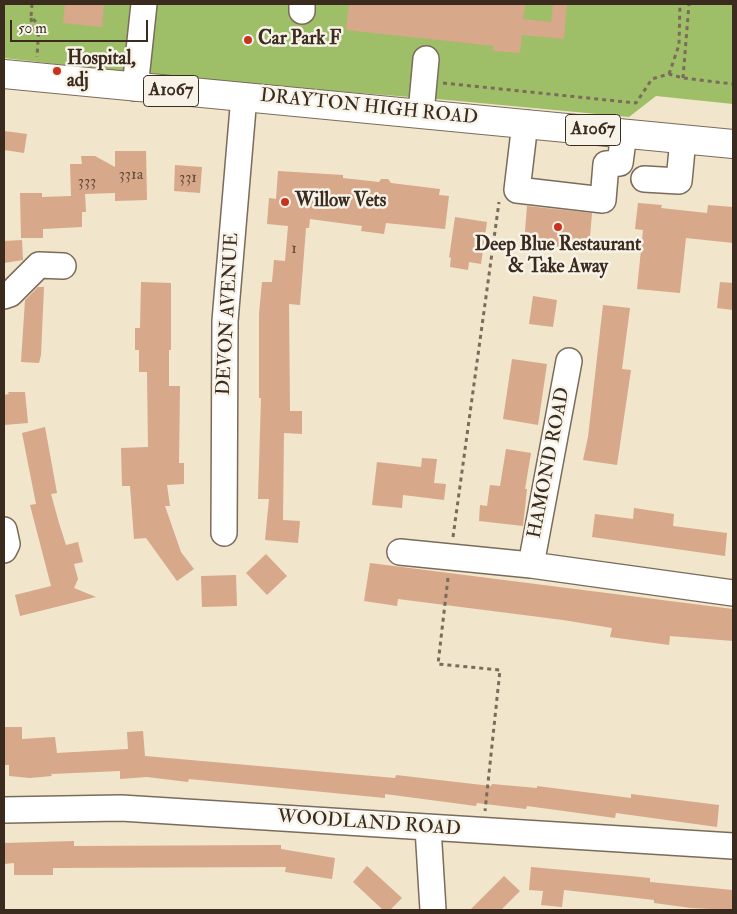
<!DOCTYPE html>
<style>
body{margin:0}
#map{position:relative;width:737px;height:914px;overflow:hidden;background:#f1e5cb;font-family:"IM FELL Double Pica",serif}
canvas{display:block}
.frame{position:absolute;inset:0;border:5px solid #3b2a1e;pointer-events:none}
.scale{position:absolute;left:10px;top:20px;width:138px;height:22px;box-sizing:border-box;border:2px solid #3b2a1e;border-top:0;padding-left:6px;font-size:15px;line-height:18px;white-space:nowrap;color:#3b2a1e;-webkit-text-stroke:4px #f7f3e8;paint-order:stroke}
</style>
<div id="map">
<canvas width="737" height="914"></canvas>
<div class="frame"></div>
<div class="scale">50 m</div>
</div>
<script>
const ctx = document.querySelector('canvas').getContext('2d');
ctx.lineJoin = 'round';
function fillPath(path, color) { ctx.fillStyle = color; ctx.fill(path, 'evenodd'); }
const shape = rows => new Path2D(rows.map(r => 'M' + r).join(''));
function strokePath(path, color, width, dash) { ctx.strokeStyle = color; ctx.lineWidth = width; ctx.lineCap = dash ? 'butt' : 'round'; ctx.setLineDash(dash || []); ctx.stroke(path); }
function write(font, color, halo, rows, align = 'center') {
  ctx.font = font + ' "IM FELL Double Pica",serif'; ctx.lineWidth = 5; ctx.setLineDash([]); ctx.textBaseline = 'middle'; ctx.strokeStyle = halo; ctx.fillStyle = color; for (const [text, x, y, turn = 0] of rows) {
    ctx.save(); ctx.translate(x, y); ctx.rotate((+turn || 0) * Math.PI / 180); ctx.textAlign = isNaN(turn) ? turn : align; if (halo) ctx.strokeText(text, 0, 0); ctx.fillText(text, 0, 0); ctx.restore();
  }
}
fillPath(shape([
 [4,4,733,4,733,104,656,96,629,117,448,100,193,80,4,58]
]), '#9ebf67');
fillPath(shape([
 [65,4,104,4,102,27,63,23],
 [349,4,525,4,523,19,551,22,553,4,567,4,564,39,522,35,520,53,493,51,494,46,346,30],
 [4,131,27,134,24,153,4,150],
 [115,151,146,151,147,200,115,201,115,193,85,194,86,212,82,212,82,227,43,229,43,238,21,238,20,193,42,193,42,197,71,196,70,164,82,164,81,156,95,156,115,167],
 [175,165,202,167,200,193,174,191],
 [278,171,343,175,343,178,379,182,381,179,388,179,391,183,440,189,439,195,449,196,445,229,386,223,384,234,361,231,362,226,310,219,309,228,306,228,300,305,289,304,290,411,302,411,302,434,284,433,283,520,300,521,298,543,265,540,269,499,258,499,261,398,259,398,259,314,262,282,272,282,274,260,285,261,288,226,267,224,269,198,276,199],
 [638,203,662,205,661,208,707,213,708,205,733,207,733,243,686,238,680,293,637,289,643,230,635,229],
 [527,206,592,213,589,249,524,244],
 [455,217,487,222,481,264,469,262,468,270,450,267,451,257,449,258],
 [22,240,23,260,4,263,4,241],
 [141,282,171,283,171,350,169,350,169,386,180,386,179,463,184,463,184,484,167,485,170,506,165,506,181,552,194,569,177,581,146,538,134,539,130,486,122,486,121,448,148,447,147,372,139,372,139,350,135,350,135,328,140,328],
 [720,282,733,283,733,310,717,308],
 [38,287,44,287,41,355,39,363,21,362,25,300],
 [533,296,557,300,553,327,529,324],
 [603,305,630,308,622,369,631,370,617,465,583,460,588,437],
 [512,359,547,364,538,425,503,419],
 [8,392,25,392,28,423,4,425,4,395,9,394],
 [45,427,57,493,51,494,59,523,66,545,78,542,83,562,74,564,78,579,74,588,96,597,20,616,15,595,51,586,30,505,36,504,22,433],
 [506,449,531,453,525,489,527,489,523,526,479,521,480,505,487,506,490,485,500,486],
 [422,458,437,459,434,483,446,484,444,500,403,495,402,508,372,505,377,462,421,467],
 [634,508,674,514,673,526,727,533,725,556,592,537,595,514,633,519],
 [266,554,287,576,267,595,246,573],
 [370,563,733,609,733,641,670,636,669,645,610,637,612,628,563,620,398,599,397,606,364,601],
 [236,575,237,606,202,607,201,576],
 [4,727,22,727,22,739,55,737,57,753,128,749,127,732,143,731,145,756,395,778,396,775,491,786,492,784,537,788,537,786,631,798,631,794,719,805,717,827,616,813,615,818,527,806,526,809,477,803,476,806,385,794,385,798,189,779,188,782,147,777,120,779,120,771,51,774,52,776,30,778,9,776,9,765,4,765],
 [74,841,74,846,281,845,281,849,335,858,332,879,285,872,286,867,53,868,53,875,14,875,14,863,4,864,4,843],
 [367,866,402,898,390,910,383,910,353,882],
 [531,867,630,876,650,878,650,882,733,890,732,910,691,908,654,903,654,900,628,897,564,890,562,907,541,905,543,891,529,890],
 [504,876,520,891,501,910,470,910]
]), '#d7a88a');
const minor = shape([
 [302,11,302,4],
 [135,88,144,4],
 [421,113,426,59],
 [525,123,517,190,603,200,606,164,620,163,624,133],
 [644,179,679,181,683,139],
 [4,296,10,294,39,265,63,266],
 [4,530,7,544,4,550],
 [224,533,225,321,244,96],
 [400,552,531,565,733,593],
 [531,565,569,361],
 [4,810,121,808,733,846],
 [428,828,433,910]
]);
const major = shape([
 [4,74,733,144]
]);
strokePath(minor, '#7b6b5b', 28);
strokePath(major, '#7b6b5b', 30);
strokePath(shape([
 [32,4,31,17,39,25,37,57],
 [31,18,32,28,39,36],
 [669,74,679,45,680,4],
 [683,78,689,4],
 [443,83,636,103,652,79,669,74,683,78,733,84],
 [453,537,499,202],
 [448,578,438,664,500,670,485,811]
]), '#7b6b5b', 3, [4, 4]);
strokePath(minor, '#fff', 25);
strokePath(major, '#fff', 28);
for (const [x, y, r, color] of [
 [248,40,5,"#c8321e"],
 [57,71,5,"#c8321e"],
 [285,202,5,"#c8321e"],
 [558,227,5,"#c8321e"]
]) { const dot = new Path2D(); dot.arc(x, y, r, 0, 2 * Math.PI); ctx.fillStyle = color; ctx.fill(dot); strokePath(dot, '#f7f3e8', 2); }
write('16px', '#624a39', null, [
 ["331a",131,176],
 ["331",188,179],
 ["333",87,183],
 ["1",294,250]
]);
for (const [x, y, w] of [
 [171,91,55],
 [593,130,55]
]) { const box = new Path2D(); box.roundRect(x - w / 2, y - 15.5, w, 31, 4); ctx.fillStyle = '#f7f3e8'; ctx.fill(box); strokePath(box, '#3b2a1e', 1); }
write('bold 18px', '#3b2a1e', null, [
 ["A1067",171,91],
 ["A1067",593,130]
]);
write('bold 19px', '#3b2a1e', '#f7f3e8', [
 ["Car Park F",258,40],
 ["Hospital,",67,60],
 ["adj",67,82],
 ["Willow Vets",295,202],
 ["Deep Blue Restaurant",558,246,"center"],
 ["& Take Away",558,268,"center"]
], 'left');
write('19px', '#3b2a1e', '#f7f3e8', [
 ["DRAYTON HIGH ROAD",369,108,6],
 ["DEVON AVENUE",229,314,-87],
 ["HAMOND ROAD",550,463,-79],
 ["WOODLAND ROAD",369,824,4]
]);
</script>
